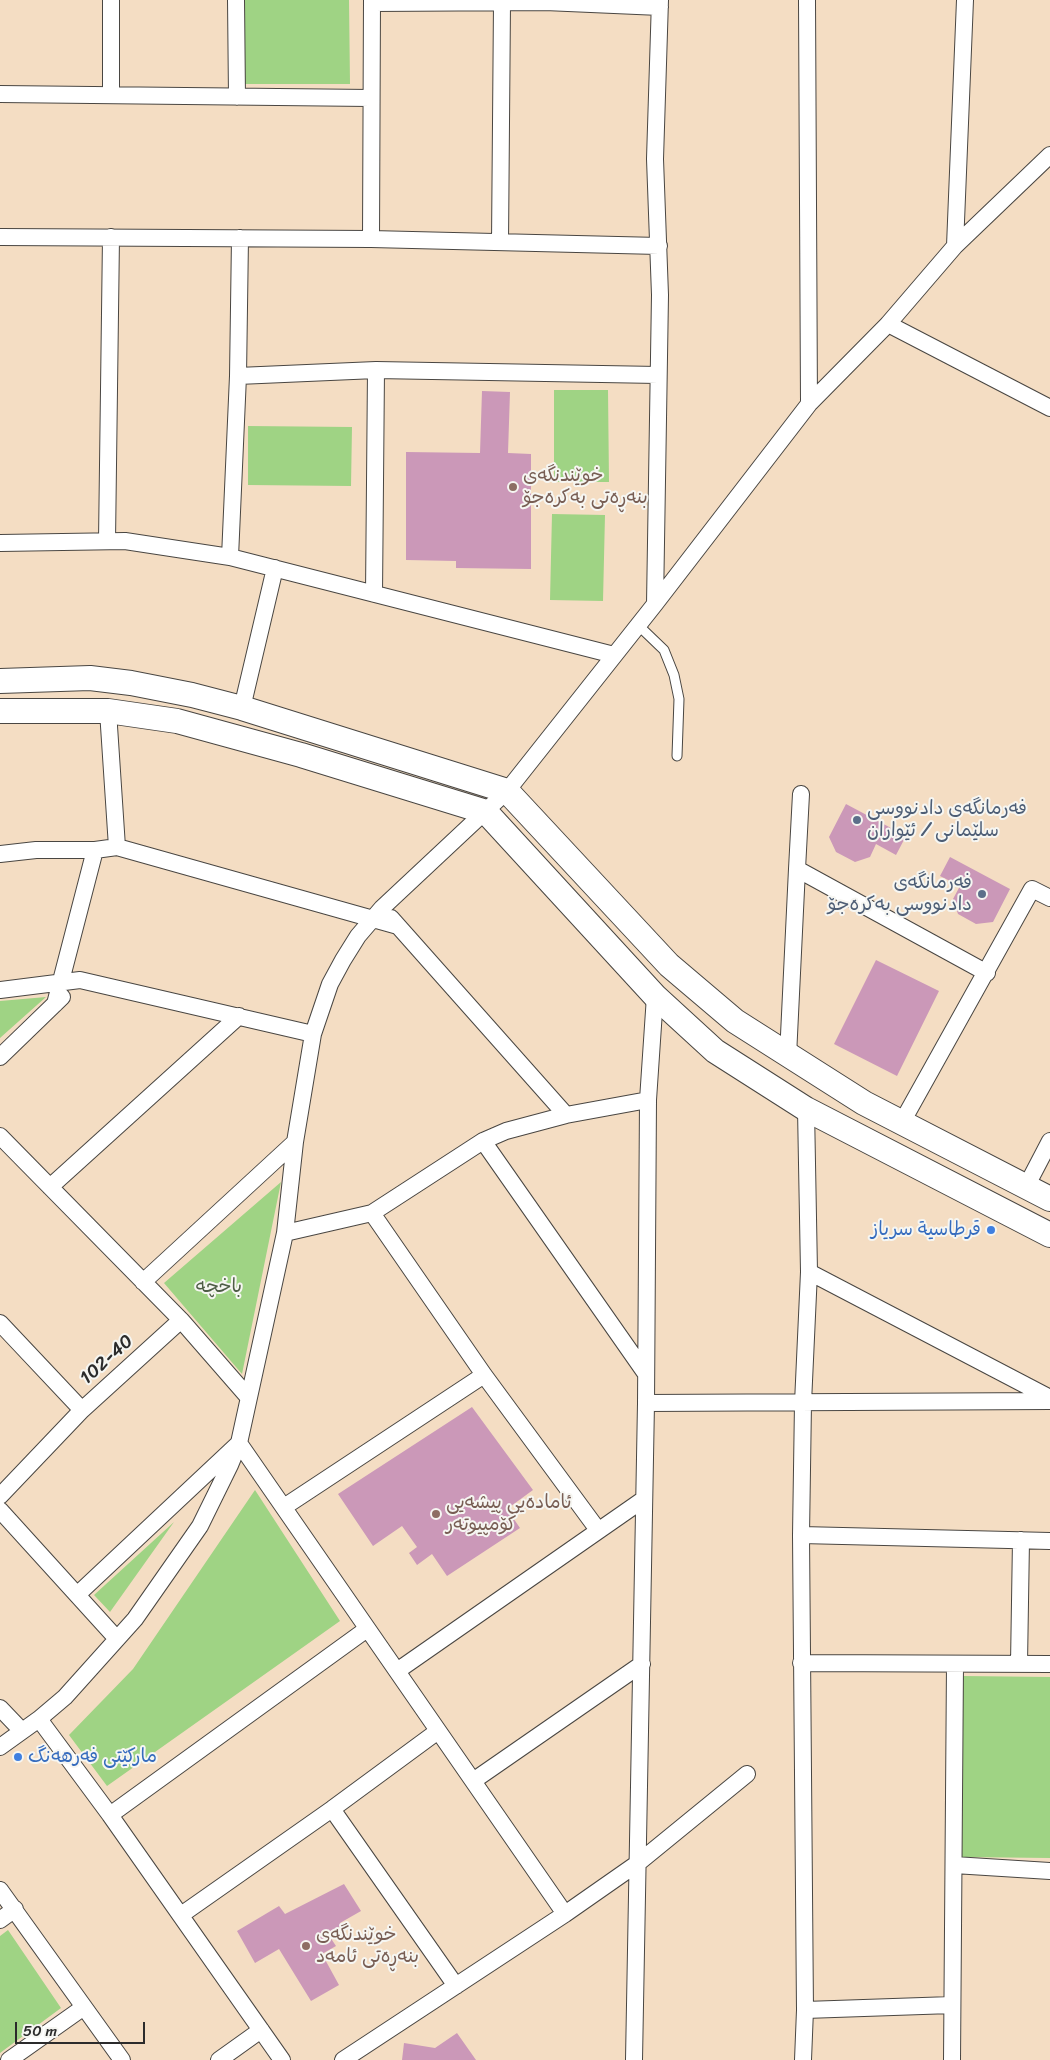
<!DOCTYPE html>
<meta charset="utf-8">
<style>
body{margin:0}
#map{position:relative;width:1050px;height:2060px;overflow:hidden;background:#f4ddc3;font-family:Sriracha,sans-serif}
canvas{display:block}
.scale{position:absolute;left:15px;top:2022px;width:130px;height:22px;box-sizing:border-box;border:2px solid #2b2b2b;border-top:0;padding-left:6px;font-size:15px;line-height:18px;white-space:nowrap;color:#2b2b2b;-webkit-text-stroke:4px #f6f6f2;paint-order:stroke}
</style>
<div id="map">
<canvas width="1050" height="2060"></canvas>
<div class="scale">50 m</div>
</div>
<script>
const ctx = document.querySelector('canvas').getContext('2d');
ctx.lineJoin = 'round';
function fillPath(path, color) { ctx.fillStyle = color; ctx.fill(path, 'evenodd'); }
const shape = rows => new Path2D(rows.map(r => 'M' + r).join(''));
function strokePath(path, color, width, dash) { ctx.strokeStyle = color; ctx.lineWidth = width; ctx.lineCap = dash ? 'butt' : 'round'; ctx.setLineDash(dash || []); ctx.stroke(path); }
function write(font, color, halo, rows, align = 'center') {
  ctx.font = font + ' Sriracha,"Playpen Sans Arabic",sans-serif'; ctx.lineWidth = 4; ctx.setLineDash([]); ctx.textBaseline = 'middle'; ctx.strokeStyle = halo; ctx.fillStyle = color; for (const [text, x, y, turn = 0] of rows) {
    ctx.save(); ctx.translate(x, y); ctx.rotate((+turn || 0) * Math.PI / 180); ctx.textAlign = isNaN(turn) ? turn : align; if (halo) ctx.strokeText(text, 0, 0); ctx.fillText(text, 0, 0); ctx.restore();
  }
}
fillPath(shape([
 [245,0,349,0,350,84,245,84],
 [554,390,608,390,609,482,554,482],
 [248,426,352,427,351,486,248,485],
 [552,514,605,515,603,601,550,600],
 [46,997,0,1038,0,1001],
 [281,1182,242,1374,164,1283],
 [255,1490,340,1621,107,1786,69,1735,133,1669],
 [174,1522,110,1612,94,1595],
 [963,1676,1050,1677,1050,1858,962,1857],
 [8,1930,61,2008,0,2053,0,1936]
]), '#9fd384');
fillPath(shape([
 [482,391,510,392,508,453,531,454,531,569,456,568,456,561,406,560,406,452,480,453],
 [846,804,906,836,896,855,876,844,870,857,855,862,836,852,829,837],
 [950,857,1010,889,993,922,976,924,958,914,953,899,960,886,940,876],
 [876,960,939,991,897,1076,834,1044],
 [472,1407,533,1490,507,1509,520,1528,447,1576,432,1554,417,1565,409,1553,417,1547,402,1526,373,1546,338,1494],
 [344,1884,361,1911,340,1923,341,1926,328,1934,336,1946,322,1954,339,1985,311,2001,279,1949,255,1963,237,1931,279,1906,285,1914],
 [457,2033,476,2060,402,2060,404,2043,435,2048]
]), '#cb98b8');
const service = shape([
 [638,625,664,650,674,675,679,699,677,756]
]);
const minor = shape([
 [111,0,111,95],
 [236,0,237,97],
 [807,0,809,404],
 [372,3,545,2,660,7],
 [0,94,370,98],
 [0,237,371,239,659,246],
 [371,239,372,0],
 [500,242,502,3],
 [955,246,965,0],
 [888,324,1050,408],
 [238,376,376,370,658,375],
 [107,541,111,237],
 [0,543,125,541,230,557,614,655],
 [230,557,238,376,240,238],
 [374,594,376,370],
 [655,604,660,295,655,159,660,0],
 [242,708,275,568],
 [108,711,117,847],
 [0,854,36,850,95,850,117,847,398,926],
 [797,869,801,794],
 [391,918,566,1115],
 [0,990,80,980,313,1034],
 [55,1004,95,850],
 [788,1056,797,869,987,973],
 [0,1057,62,997],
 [901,1124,1032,889,1050,898],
 [0,1136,181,1320,249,1398],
 [483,1141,646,1374],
 [50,1187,239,1016],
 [1026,1187,1050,1141],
 [372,1213,484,1375,598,1530],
 [285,1233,372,1213,483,1141,506,1131,566,1115,648,1100],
 [809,1272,1050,1398],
 [143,1282,295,1142],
 [0,1323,82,1410,181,1320],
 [646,1403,1050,1401],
 [0,1496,82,1410],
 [284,1507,484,1375],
 [0,1510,117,1639],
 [801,1535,1050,1541],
 [78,1594,239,1443,565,1914],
 [801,1663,1050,1664],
 [1019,1664,1021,1540],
 [397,1671,644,1499],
 [0,1708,22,1731],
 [39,1719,110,1815,282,2060],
 [0,1747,39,1719,65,1697,135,1619,200,1526,230,1465,239,1443,285,1233,295,1142,313,1034,330,984,343,960,358,936,382,908,507,791,655,604,809,404,888,324,955,246,1050,155],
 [473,1781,642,1664],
 [332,1809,456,1986],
 [110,1815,367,1629],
 [954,1865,1050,1871],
 [0,1890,122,2060],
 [181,1915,332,1809,438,1731],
 [0,1920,15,1909],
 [805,2010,952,2005],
 [9,2060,84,2007],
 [219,2060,261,2030],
 [343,2060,565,1914,638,1863,747,1774],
 [634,2060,646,1403,648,1100,655,996],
 [803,2060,805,2010,801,1535,803,1403,809,1272,806,1109],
 [952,2060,955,1664]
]);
const secondary = shape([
 [0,681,90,678,131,683,192,695,242,708,507,791,669,965,735,1021,864,1103,1050,1199],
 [0,711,108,711,177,721,301,755,486,812,655,996,715,1051,806,1109,1050,1235]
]);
strokePath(service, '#494642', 11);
strokePath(minor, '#494642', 18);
strokePath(secondary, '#494642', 26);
strokePath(service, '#fff', 9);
strokePath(minor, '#fff', 16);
strokePath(secondary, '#fff', 24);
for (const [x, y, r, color] of [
 [513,487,5,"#8d6e63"],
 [857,820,5,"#5c6f8a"],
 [982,894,5,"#5c6f8a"],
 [991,1230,5,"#3f7fe0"],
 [436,1514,5,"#8d6e63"],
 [18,1757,5,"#3f7fe0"],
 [306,1946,5,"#8d6e63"]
]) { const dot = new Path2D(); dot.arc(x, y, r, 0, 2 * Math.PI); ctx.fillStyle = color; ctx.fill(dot); strokePath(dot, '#f6f6f2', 2); }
write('19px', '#785e54', '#f6f6f2', [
 ["خوێندنگەی",523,476],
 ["بنەڕەتی بەکرەجۆ",523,498],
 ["ئامادەیی پیشەیی",446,1503],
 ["کۆمپیوتەر",446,1525],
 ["خوێندنگەی",316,1935],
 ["بنەڕەتی ئامەد",316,1957]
], 'left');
write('19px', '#4e5e75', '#f6f6f2', [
 ["فەرمانگەی دادنووسی",867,809],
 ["سلێمانی / ئێواران",867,831],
 ["فەرمانگەی",972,883,"right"],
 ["دادنووسی بەکرەجۆ",972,905,"right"]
], 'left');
write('19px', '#366cbe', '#f6f6f2', [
 ["قرطاسية سرياز",981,1230],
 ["مارکێتی فەرهەنگ",28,1757,"left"]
], 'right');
write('19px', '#4e5d46', '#f6f6f2', [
 ["باخچە",219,1287]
]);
write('19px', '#2b2b2b', '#f6f6f2', [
 ["102-40",107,1360,-42]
]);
</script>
